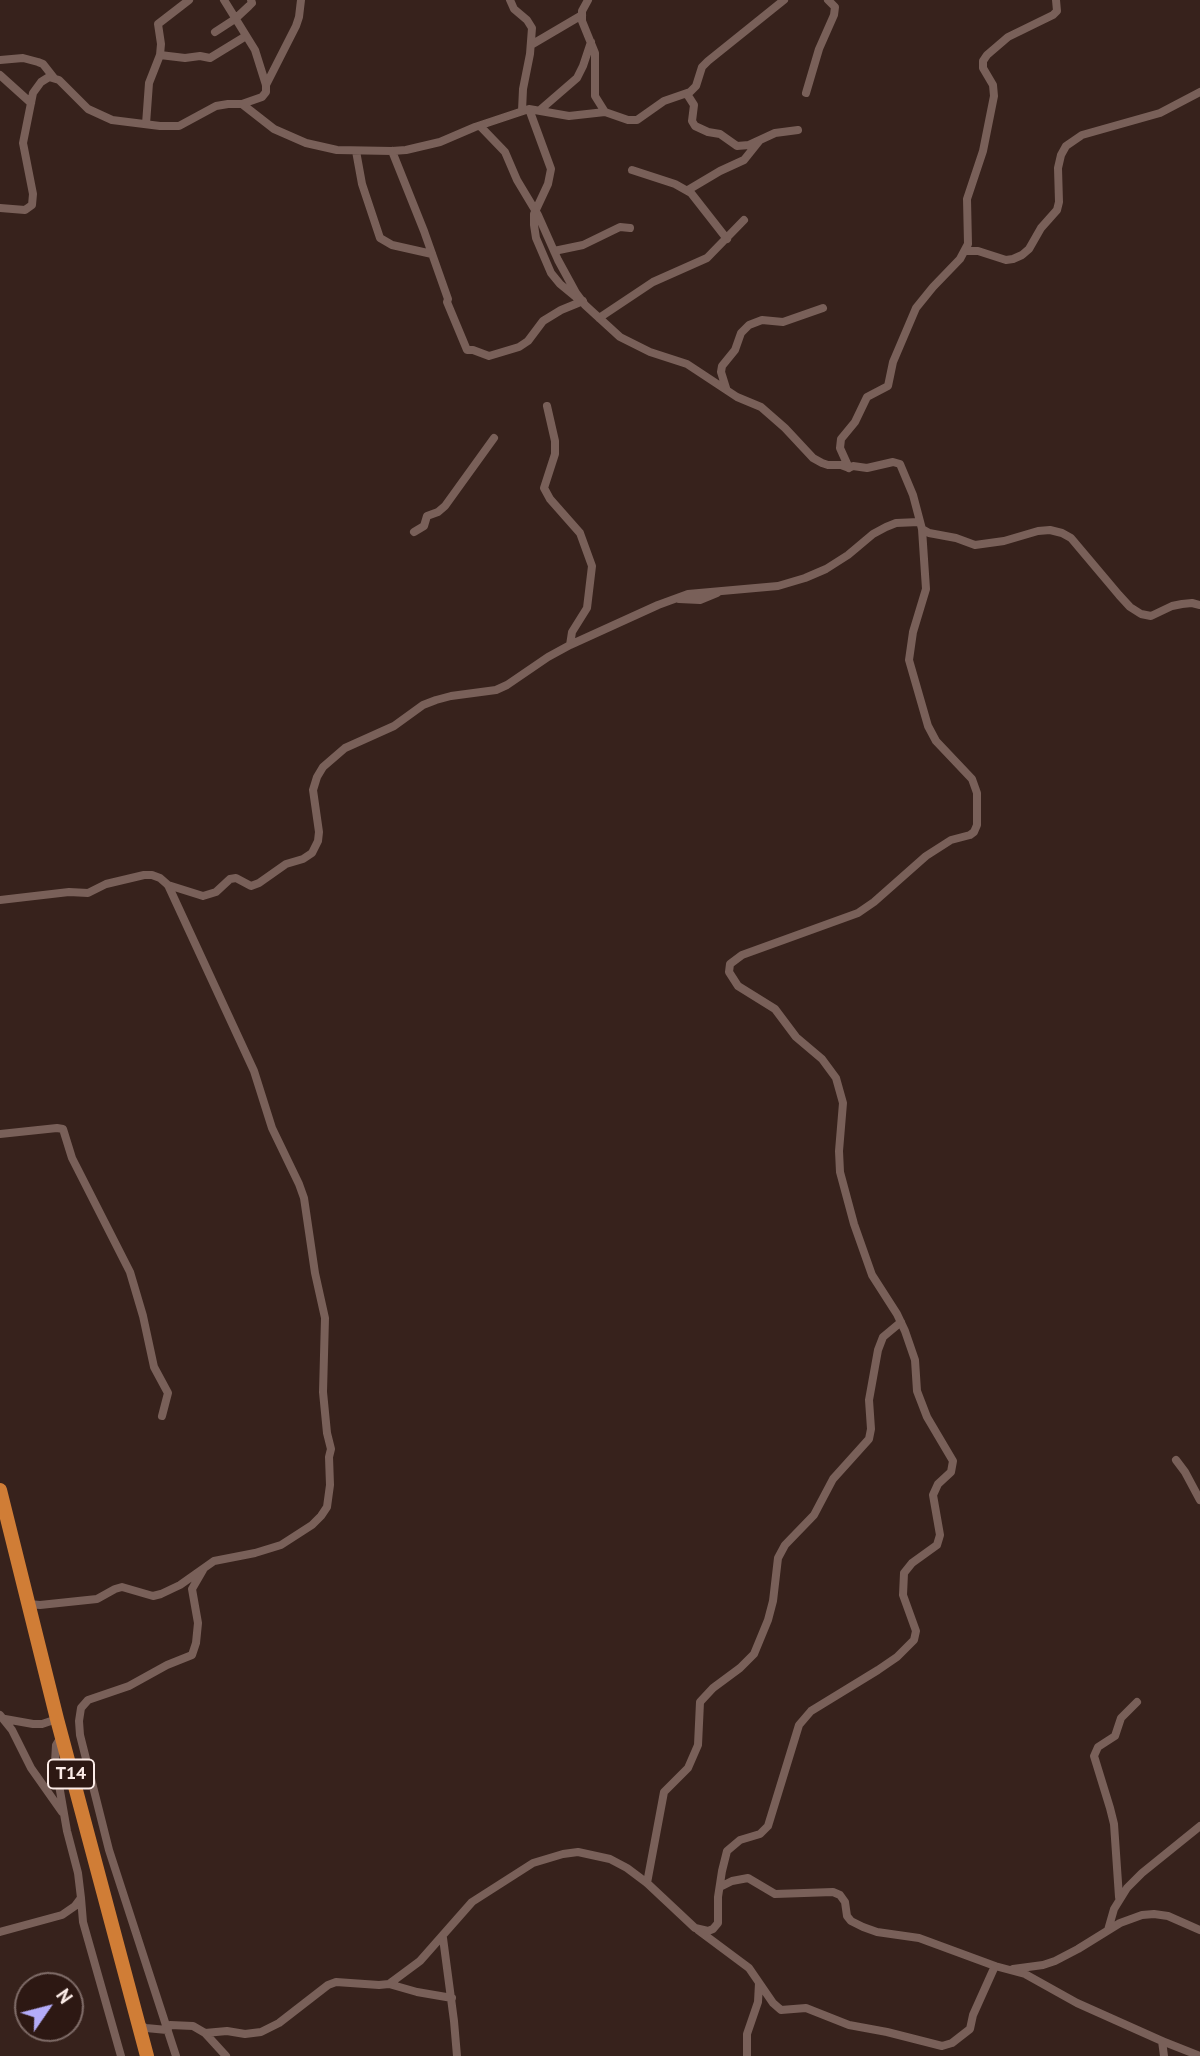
<!DOCTYPE html>
<style>
body{margin:0}
#map{position:relative;width:1200px;height:2056px;overflow:hidden;background:#37221c;font-family:"PT Sans",sans-serif}
canvas{display:block}
.north{position:absolute;left:14px;top:1972px;width:70px;height:70px;box-sizing:border-box;background:#2d1813;border:2px solid #7f6c68;border-radius:50%;rotate:55deg;font-size:19px;font-weight:700;line-height:28px;text-align:center;color:#fbebe7}
.north::after{content:'';display:block;margin:auto;width:24px;height:32px;background:#b4acf9;clip-path:polygon(50% 0,100% 100%,50% 72%,0 100%)}
</style>
<div id="map">
<canvas width="1200" height="2056"></canvas>
<div class="north">N</div>
</div>
<script>
const ctx = document.querySelector('canvas').getContext('2d');
ctx.lineJoin = 'round';
const shape = rows => new Path2D(rows.map(r => 'M' + r).join(''));
function strokePath(path, color, width, dash) { ctx.strokeStyle = color; ctx.lineWidth = width; ctx.lineCap = dash ? 'butt' : 'round'; ctx.setLineDash(dash || []); ctx.stroke(path); }
function write(font, color, halo, rows, align = 'center') {
  ctx.font = font + ' "PT Sans",sans-serif'; ctx.lineWidth = 5; ctx.setLineDash([]); ctx.textBaseline = 'middle'; ctx.strokeStyle = halo; ctx.fillStyle = color; for (const [text, x, y, turn = 0] of rows) {
    ctx.save(); ctx.translate(x, y); ctx.rotate((+turn || 0) * Math.PI / 180); ctx.textAlign = isNaN(turn) ? turn : align; if (halo) ctx.strokeText(text, 0, 0); ctx.fillText(text, 0, 0); ctx.restore();
  }
}
strokePath(shape([
 [224,0,255,50,266,85,266,92,262,97,242,104],
 [510,0,514,9,527,20,532,28,530,54,523,89,522,111],
 [588,0,582,11,582,21,595,53,595,96,605,112],
 [215,32,235,19,249,6,252,3,251,0],
 [531,45,582,15],
 [160,55,185,58,200,56,210,58,246,36],
 [0,60,23,58,38,62,43,64,54,78],
 [0,75,31,103],
 [266,85,296,26,299,17,301,0],
 [806,93,819,49,834,15,835,7,828,0],
 [687,94,694,105,692,121,695,126,708,132,720,134,737,146,749,145,775,133,798,130],
 [529,109,551,169,548,184,534,214,534,225,536,238,551,273,560,284,577,298],
 [540,110,577,78,583,66,591,42],
 [146,124,149,83,160,55,161,44,158,24,189,0],
 [480,126,505,152,517,180,538,215,558,260,576,293,585,305,620,337,650,352,687,364,737,397,761,407,785,428,813,458,822,463,828,465,841,465,849,468,853,466,867,468,893,462,900,464,913,495,922,529,929,533,956,538,975,545,1004,541,1038,531,1050,530,1062,533,1071,538,1119,595,1130,607,1141,614,1151,616,1172,606,1182,604,1192,603,1200,605],
 [356,151,362,184,380,238,392,245,432,254],
 [392,151,424,231,448,299,447,302,467,350,473,350,489,356,519,347,528,341,543,321,561,310,583,301],
 [632,170,675,184,691,193,727,239],
 [688,190,720,171,744,160,760,140],
 [0,208,25,210,32,205,33,194,23,143,33,93,41,82,49,77,59,80,88,109,112,120,160,126,179,126,216,106,228,104,242,104,274,129,306,143,337,150,392,151,406,150,440,142,475,127,529,109,569,116,605,112,628,120,637,120,664,101,690,92,696,86,702,67,708,61,784,0],
 [554,251,583,245,620,227,630,228],
 [966,251,978,251,1006,260,1013,259,1022,255,1029,249,1041,228,1057,210,1059,202,1058,168,1061,155,1066,146,1082,135,1160,113,1200,92],
 [599,318,653,282,707,258,744,220],
 [726,388,721,372,722,366,735,350,741,333,749,325,762,320,783,322,823,308],
 [547,406,555,441,555,454,544,488,550,499,580,533,592,566,587,608,572,632,570,645],
 [849,468,840,448,841,439,855,422,867,397,888,386,893,362,916,308,933,287,960,259,968,244,967,199,983,151,994,96,993,85,983,68,983,61,987,55,1008,37,1053,15,1057,11,1056,0],
 [414,532,424,526,427,516,438,512,445,506,494,438],
 [679,599,700,600,717,593],
 [168,885,203,896,216,892,230,879,236,878,251,886,259,883,286,864,303,859,312,853,318,841,319,832,313,790,317,777,323,767,345,748,394,726,423,705,436,700,451,696,496,690,507,685,548,657,570,645,658,605,688,594,778,586,805,578,826,569,848,555,873,534,886,527,896,523,919,522],
 [0,900,69,892,88,893,106,884,144,875,152,875,160,878,168,885,254,1071,272,1128,299,1184,304,1198,315,1273,325,1318,323,1392,327,1433,331,1449,329,1457,330,1485,327,1507,321,1516,312,1525,281,1545,255,1553,214,1561,180,1585,161,1594,153,1596,122,1587,115,1589,97,1599,40,1605,28,1604],
 [0,1134,57,1128,63,1129,72,1158,130,1272,143,1316,154,1367,168,1393,162,1416],
 [1176,1460,1185,1472,1200,1500],
 [0,1715,12,1730,31,1768,62,1812],
 [5,1719,33,1724,42,1724,57,1719],
 [647,1883,664,1792,688,1768,698,1745,700,1702,713,1688,740,1668,754,1654,768,1620,773,1601,778,1558,785,1545,814,1515,833,1479,869,1439,871,1429,869,1400,878,1350,883,1337,901,1322],
 [720,1887,732,1881,748,1878,775,1894,833,1892,840,1895,845,1902,847,1916,851,1921,863,1927,877,1932,919,1938,995,1966,1025,1974,1077,2003,1162,2041,1200,2056],
 [1119,1897,1114,1824,1110,1808,1094,1756,1098,1747,1115,1736,1121,1718,1137,1702],
 [81,1898,83,1922,121,2056],
 [698,1930,749,1968,773,2003,781,2010,806,2008,849,2025,887,2032,942,2046,952,2043,970,2029,973,2015,995,1966],
 [1108,1930,1114,1909,1127,1888,1142,1873,1200,1826],
 [0,1932,62,1915,75,1906,81,1898,78,1873,67,1831,55,1762,56,1745,61,1737],
 [443,1938,454,2021,457,2056],
 [1013,1969,1043,1965,1055,1961,1078,1949,1120,1923,1142,1915,1154,1914,1168,1916,1200,1930],
 [389,1984,417,1992,452,1998],
 [140,2025,146,2028,167,2030,170,2025,193,2026,205,2033,226,2056],
 [205,2033,227,2031,245,2034,261,2032,279,2023,328,1985,336,1982,379,1985,389,1984,420,1961,472,1902,533,1863,563,1854,578,1852,610,1859,627,1868,647,1883,695,1928,708,1931,713,1929,718,1923,718,1897,722,1871,727,1851,740,1840,760,1834,768,1826,799,1725,811,1711,878,1670,897,1657,914,1640,916,1631,903,1595,904,1573,912,1563,937,1545,940,1535,933,1495,938,1484,951,1472,953,1461,927,1417,917,1391,915,1360,905,1331,897,1314,872,1275,854,1224,840,1172,839,1151,843,1103,836,1078,822,1059,796,1037,775,1009,738,986,729,972,730,964,742,955,858,913,874,902,926,856,951,840,970,835,974,832,977,825,977,793,972,779,936,741,928,726,909,660,913,632,926,589,922,529],
 [1162,2041,1164,2056],
 [176,2056,109,1850,80,1735,79,1721,81,1708,88,1700,129,1686,167,1665,192,1655,196,1643,198,1623,192,1589,203,1570],
 [747,2056,747,2034,758,2002,759,1983]
]), '#796059', 8);
strokePath(shape([
 [0,1490,57,1719,147,2056]
]), '#d07d36', 14);
for (const [x, y, w] of [
 [71,1774,46]
]) { const box = new Path2D(); box.roundRect(x - w / 2, y - 14.5, w, 29, 5); ctx.fillStyle = '#2d1813'; ctx.fill(box); strokePath(box, '#fbebe7', 2); }
write('bold 18px', '#fbebe7', null, [
 ["T14",71,1774]
]);
</script>
